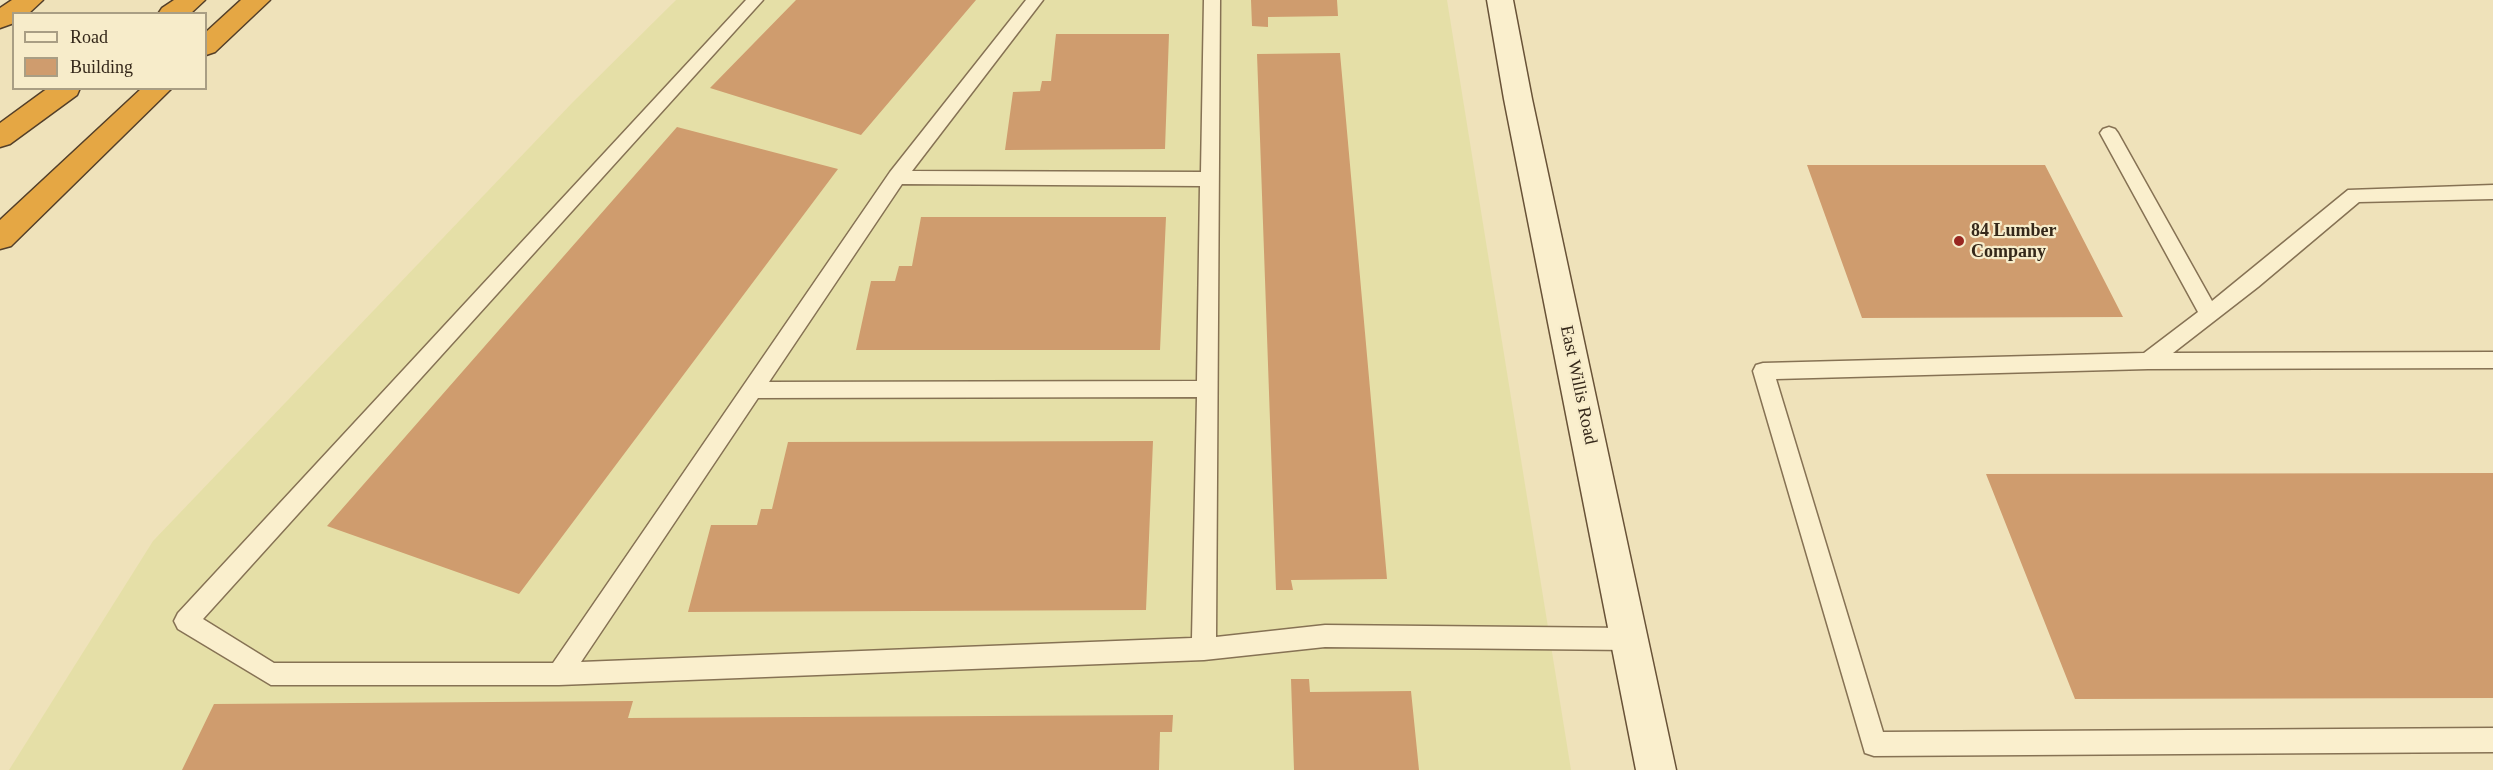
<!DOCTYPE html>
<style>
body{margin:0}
#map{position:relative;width:2493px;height:770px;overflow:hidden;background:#efe2ba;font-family:"Times New Roman",serif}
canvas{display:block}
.legend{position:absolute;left:12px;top:12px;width:195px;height:78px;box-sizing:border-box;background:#f7ecca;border:2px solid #a99e84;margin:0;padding:8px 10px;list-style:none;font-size:18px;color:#35281a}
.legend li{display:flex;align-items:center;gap:12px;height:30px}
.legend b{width:30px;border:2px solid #a99e84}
</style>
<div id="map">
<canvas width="2493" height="770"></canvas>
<ul class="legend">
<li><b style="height:8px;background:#faefcd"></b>Road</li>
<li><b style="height:16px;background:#cf9c6e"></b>Building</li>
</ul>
</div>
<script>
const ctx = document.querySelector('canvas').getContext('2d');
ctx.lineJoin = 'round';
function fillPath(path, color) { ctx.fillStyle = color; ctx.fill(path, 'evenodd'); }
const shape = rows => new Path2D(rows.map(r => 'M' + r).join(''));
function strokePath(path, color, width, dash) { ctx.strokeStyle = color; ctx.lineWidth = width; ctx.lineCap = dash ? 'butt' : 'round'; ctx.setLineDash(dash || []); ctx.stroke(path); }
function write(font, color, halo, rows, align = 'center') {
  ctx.font = font + ' "Times New Roman",serif'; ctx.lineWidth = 4.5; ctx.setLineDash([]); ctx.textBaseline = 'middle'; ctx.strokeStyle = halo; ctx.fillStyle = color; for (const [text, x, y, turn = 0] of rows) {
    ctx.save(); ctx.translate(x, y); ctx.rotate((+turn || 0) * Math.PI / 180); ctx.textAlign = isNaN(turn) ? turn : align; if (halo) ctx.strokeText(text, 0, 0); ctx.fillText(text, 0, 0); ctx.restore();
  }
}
fillPath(shape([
 [676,0,1447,0,1571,770,9,770,153,541,573,102]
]), '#e5dfa7');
fillPath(shape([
 [796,0,976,0,861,135,710,88],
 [1251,0,1337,0,1338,16,1268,17,1268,27,1252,26],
 [1056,34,1169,34,1165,149,1005,150,1013,92,1040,91,1042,81,1051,81],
 [1340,53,1387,579,1291,580,1293,590,1276,590,1257,54],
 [677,127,838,169,519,594,327,526],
 [1807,165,2045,165,2123,317,1862,318],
 [921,217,1166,217,1160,350,856,350,871,281,895,281,899,266,912,266],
 [1153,441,1146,610,688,612,711,525,757,525,761,509,772,509,788,442],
 [2493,473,2493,698,2075,699,1986,474],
 [1291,679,1309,679,1310,692,1411,691,1419,770,1294,770],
 [633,701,628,718,1173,715,1172,732,1160,732,1159,770,182,770,214,704]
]), '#cf9c6e');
const lane = shape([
 [746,0,763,0,203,619,274,663,553,663,890,172,1026,0,1043,0,912,171,1201,172,1204,0,1220,0,1216,637,1325,625,1630,628,1638,631,1642,639,1638,647,1630,650,1325,647,1204,660,559,685,271,685,178,629,174,621,178,613,746,0],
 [902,184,1200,186,1197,381,769,382,902,184],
 [1197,397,1192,638,581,662,758,398,1197,397],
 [2109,127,2115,129,2118,133,2212,301,2348,190,2493,185,2493,199,2359,202,2258,287,2173,353,2493,352,2493,368,2148,369,1776,379,1883,732,2493,728,2493,752,1874,756,1865,753,1753,371,1756,365,1763,363,2144,353,2198,312,2100,133,2103,129,2109,127]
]);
const secondary = shape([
 [1487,0,1513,0,1532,99,1676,770,1636,770,1504,99,1487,0]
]);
const highway = shape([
 [12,0,43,0,28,14,14,14,14,23,0,28,0,8,12,0],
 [174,0,205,0,190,14,158,14,162,8,174,0],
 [241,0,270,0,215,52,206,55,206,32,241,0],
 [48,88,80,88,77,95,10,144,0,147,0,123,48,88],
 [142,88,172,88,11,246,0,249,0,220,142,88]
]);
strokePath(lane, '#867254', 3);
strokePath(secondary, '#685237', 3);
strokePath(highway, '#533f29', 3);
fillPath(lane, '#faefcd');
fillPath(secondary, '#faefcd');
fillPath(highway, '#e5a744');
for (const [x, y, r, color] of [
 [1959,241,6,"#982721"]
]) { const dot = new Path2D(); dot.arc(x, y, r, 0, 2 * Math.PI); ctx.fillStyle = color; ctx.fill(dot); strokePath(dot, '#f7ecca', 2); }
write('bold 18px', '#35281a', '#f7ecca', [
 ["84 Lumber",1971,231],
 ["Company",1971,252]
], 'left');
write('18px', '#35281a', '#f7ecca', [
 ["East Willis Road",1578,385,78]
]);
</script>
